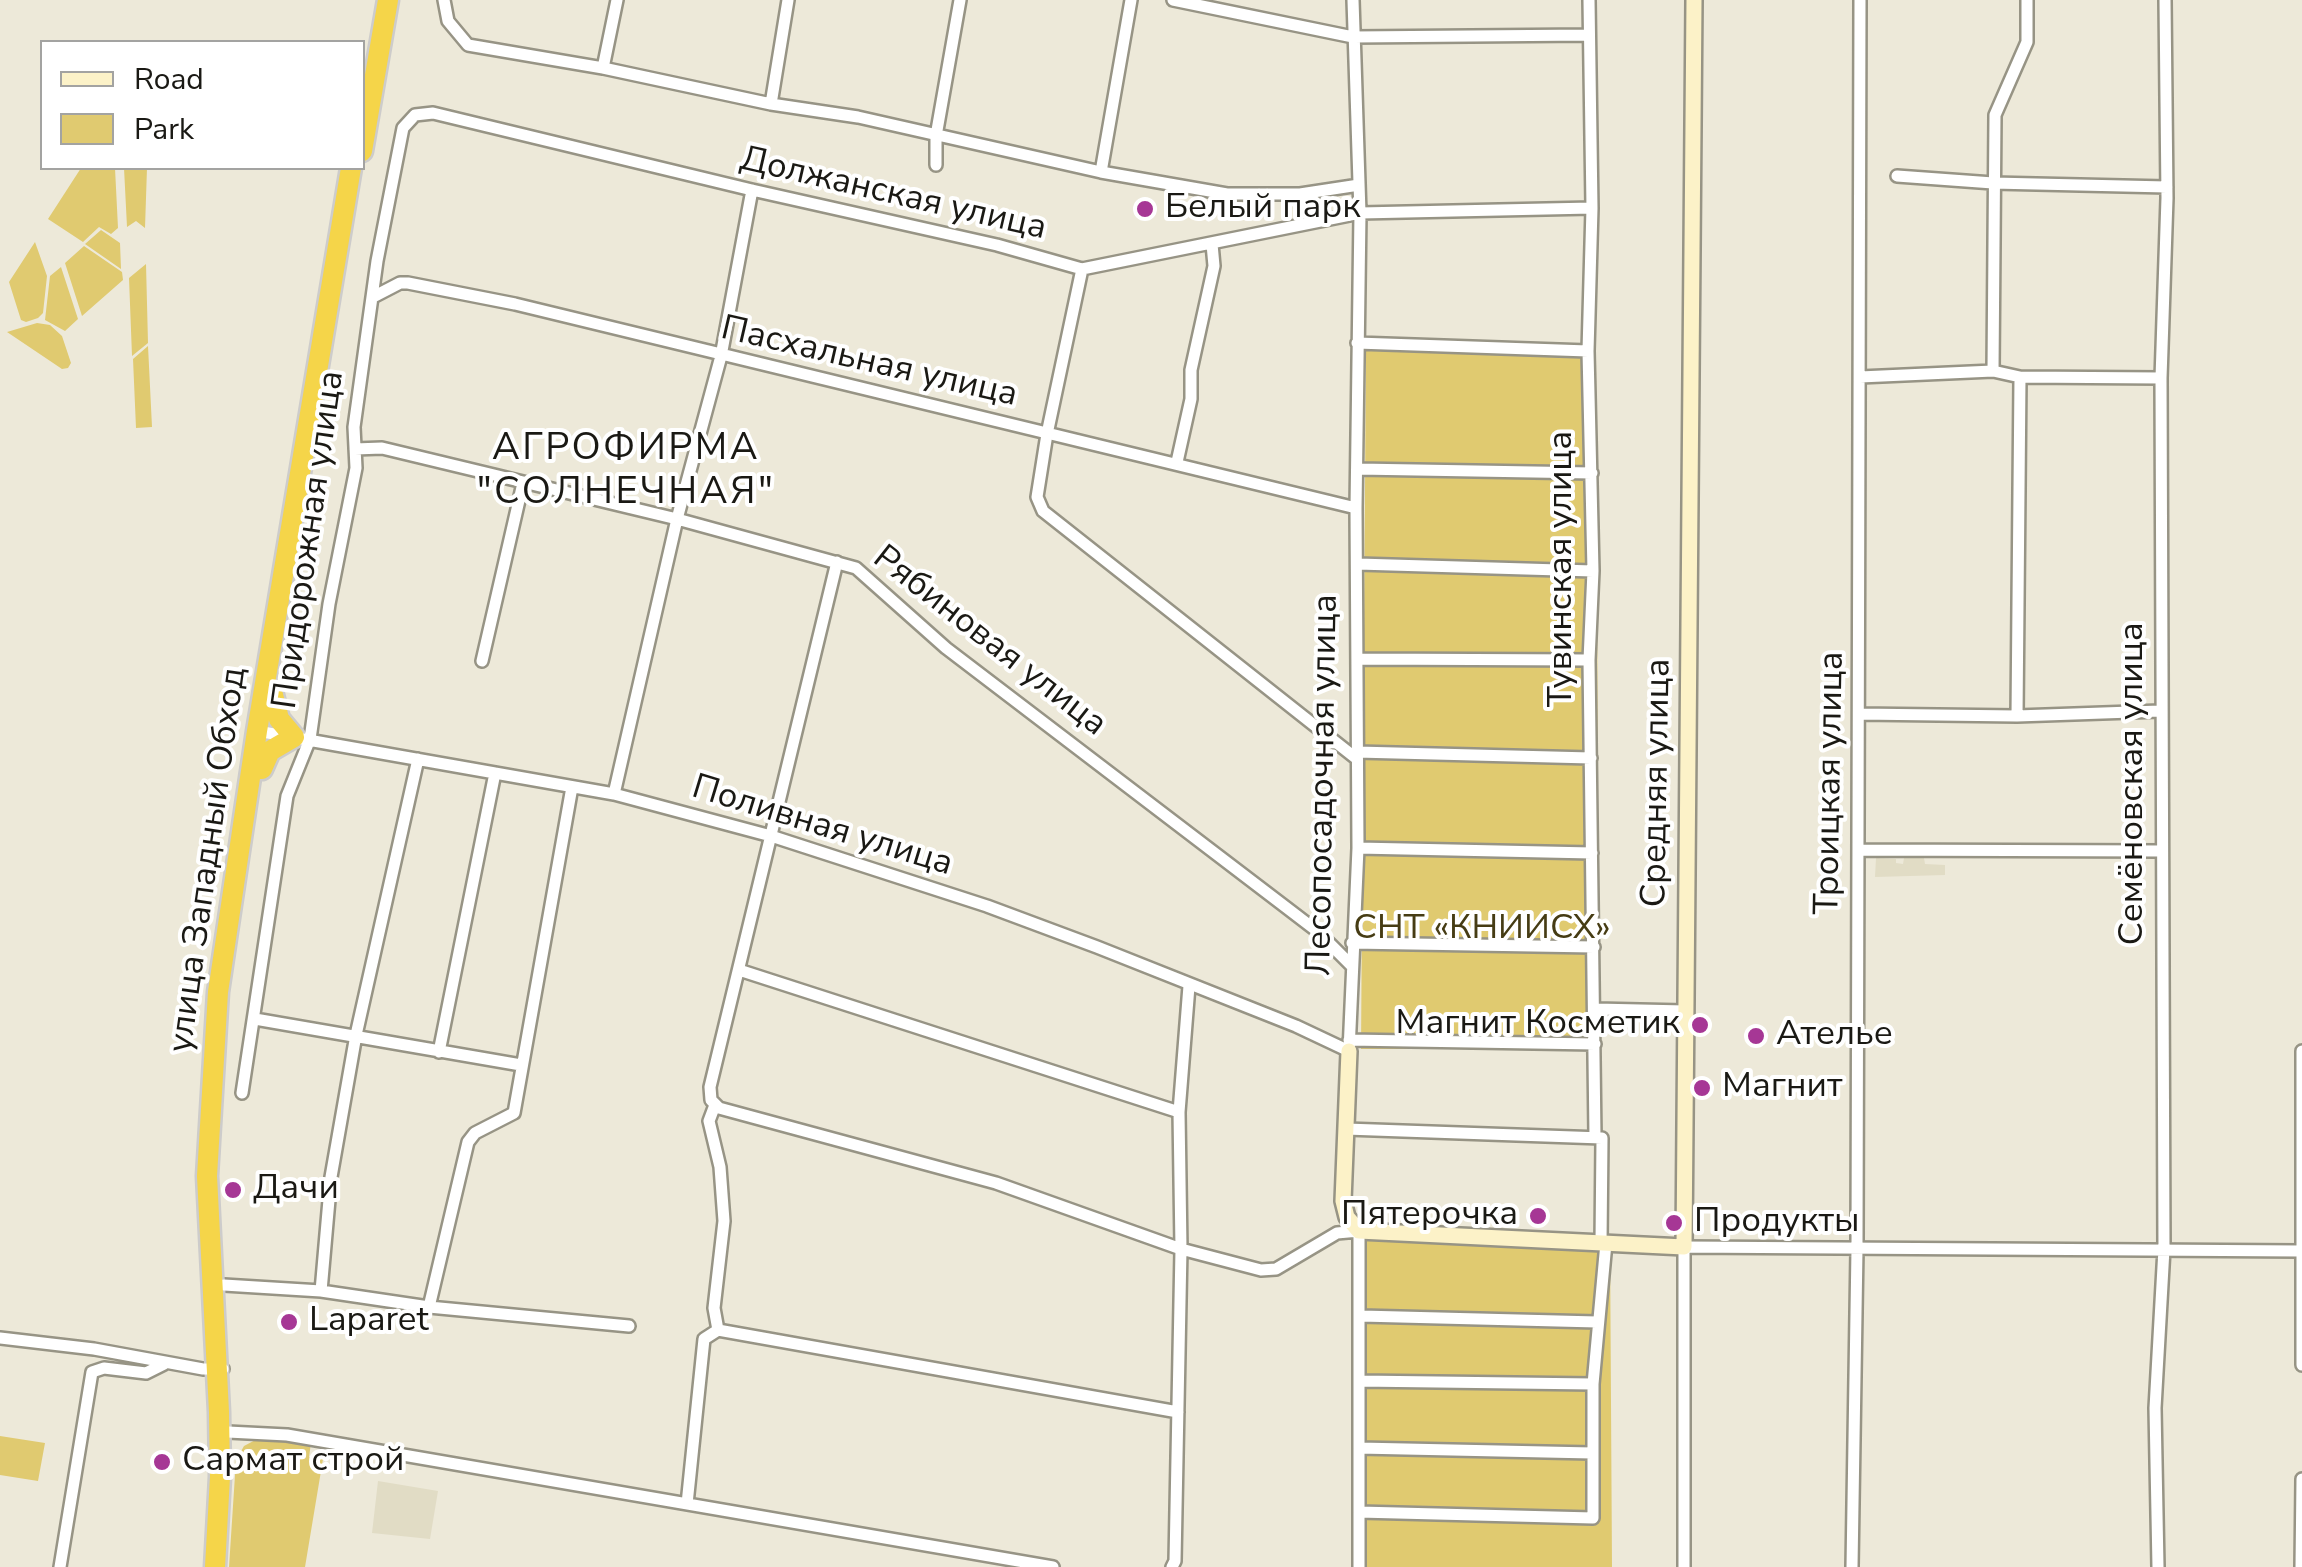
<!DOCTYPE html>
<meta charset="utf-8">
<style>
body{margin:0}
#map{position:relative;width:2302px;height:1567px;overflow:hidden;background:#ede9d9;font-family:"Nunito Sans",sans-serif}
canvas{display:block}
.legend{position:absolute;left:40px;top:40px;width:325px;height:130px;box-sizing:border-box;background:#fff;border:2px solid #a3a3a1;margin:0;padding:12px 18px;list-style:none;font-size:30px;color:#1a1914}
.legend li{display:flex;align-items:center;gap:20px;height:50px}
.legend b{width:50px;border:2px solid #a3a3a1}
</style>
<div id="map">
<canvas width="2302" height="1567"></canvas>
<ul class="legend">
<li><b style="height:12px;background:#fcf2c8"></b>Road</li>
<li><b style="height:28px;background:#e0ca70"></b>Park</li>
</ul>
</div>
<script>
const ctx = document.querySelector('canvas').getContext('2d');
ctx.lineJoin = 'round';
function fillPath(path, color) { ctx.fillStyle = color; ctx.fill(path, 'evenodd'); }
const shape = rows => new Path2D(rows.map(r => 'M' + r).join(''));
function strokePath(path, color, width, dash) { ctx.strokeStyle = color; ctx.lineWidth = width; ctx.lineCap = dash ? 'butt' : 'round'; ctx.setLineDash(dash || []); ctx.stroke(path); }
function write(font, color, halo, rows, align = 'center') {
  ctx.font = font + ' "Nunito Sans",sans-serif'; ctx.lineWidth = 8; ctx.setLineDash([]); ctx.textBaseline = 'middle'; ctx.strokeStyle = halo; ctx.fillStyle = color; for (const [text, x, y, turn = 0] of rows) {
    ctx.save(); ctx.translate(x, y); ctx.rotate((+turn || 0) * Math.PI / 180); ctx.textAlign = isNaN(turn) ? turn : align; if (halo) ctx.strokeText(text, 0, 0); ctx.fillText(text, 0, 0); ctx.restore();
  }
}
fillPath(shape([
 [1876,858,1896,859,1896,863,1903,864,1904,858,1924,858,1925,864,1945,865,1945,875,1875,877],
 [378,1481,438,1491,430,1539,372,1533]
]), '#e1dcc5');
fillPath(shape([
 [81,168,115,168,118,228,111,234,99,227,83,242,48,219],
 [124,168,147,168,145,228,136,221,127,227],
 [101,230,120,243,121,269,85,244],
 [35,242,47,276,43,313,38,318,26,322,21,320,9,282],
 [84,246,122,272,123,280,82,316,65,263],
 [146,264,148,343,132,356,129,278],
 [61,267,78,319,65,331,45,320,50,276],
 [37,323,50,325,62,336,71,363,68,368,62,369,7,332],
 [148,346,152,427,136,428,133,359],
 [1366,350,1596,357,1599,1049,1361,1049],
 [1366,1229,1610,1238,1612,1567,1366,1567],
 [0,1436,45,1443,38,1481,0,1475],
 [261,1437,311,1443,309,1457,323,1459,305,1567,229,1567,236,1460,244,1446]
]), '#e0ca70');
const street = shape([
 [444,0,448,21,468,45,603,68,771,104],
 [788,0,771,104,858,117,1101,172,1227,194,1300,194,1359,185],
 [1173,0,1353,37,1589,35],
 [1589,0,1592,208,1588,351,1593,571,1589,660,1595,1137],
 [603,68,617,0],
 [936,165,936,136,960,0],
 [1101,172,1131,0],
 [1897,176,1993,183,2167,187],
 [1082,269,1047,434,1037,497,1043,511,1357,759],
 [373,297,400,283,408,283,515,304,1356,508],
 [1357,343,1588,351],
 [1993,371,1995,115,2027,42,2027,0],
 [1860,377,1993,371,2020,377,2161,378],
 [355,449,382,448,677,519,856,568,946,648,1283,905,1317,931,1352,966],
 [1177,462,1191,399,1191,370,1214,266,1212,244],
 [1358,469,1592,473],
 [837,562,710,1087,711,1100,719,1108,996,1183,1181,1249,1261,1270,1276,1269,1337,1233,1359,1231,1359,1567],
 [1358,564,1593,571],
 [1357,659,1589,660],
 [482,661,523,483],
 [1859,714,2017,716,2160,711],
 [2017,716,2020,377],
 [257,731,614,794,771,836,987,906,1097,947,1296,1026,1349,1051,1358,848,1356,508,1360,213,1353,0],
 [1357,752,1591,758],
 [614,794,677,519,721,356,752,190],
 [1358,848,1592,853],
 [1858,850,2162,851],
 [1352,943,1594,947],
 [739,970,1179,1112],
 [1596,1009,1685,1011],
 [255,1019,521,1065],
 [1349,1040,1595,1044],
 [2302,1051,2302,1365],
 [439,1052,495,773],
 [242,1093,287,796,310,739,329,604,356,468,354,427,377,261,403,128,415,115,433,113,752,190,997,245,1082,269,1360,213,1592,208],
 [715,1105,709,1121,720,1167,724,1221,714,1308,718,1330],
 [1346,1129,1602,1138,1601,1243],
 [224,1285,321,1291,429,1307,629,1326],
 [321,1291,331,1177,356,1035,418,759],
 [429,1307,468,1142,475,1133,514,1113,572,787],
 [1361,1316,1597,1322],
 [718,1330,1178,1412],
 [0,1338,94,1349,203,1369,223,1369],
 [1359,1381,1593,1384],
 [228,1432,287,1435,1053,1567],
 [1359,1448,1592,1453],
 [687,1504,704,1339,718,1330],
 [1359,1512,1593,1518,1593,1384,1606,1243],
 [60,1567,92,1372,104,1368,146,1373,164,1364],
 [1172,1567,1175,1561,1181,1249,1179,1112,1189,986],
 [1684,1567,1684,1247,2300,1251],
 [1852,1567,1857,1249,1860,0],
 [2158,1567,2155,1408,2164,1249,2161,378,2167,198,2165,0],
 [2301,1567,2302,1479]
]);
const secondary = shape([
 [1349,1051,1343,1201,1347,1217,1359,1231,1684,1247,1694,0]
]);
const highway = shape([
 [362,151,388,0],
 [262,769,270,751,294,737,279,719,273,695],
 [215,1567,220,1477,219,1412,207,1176,218,992,257,731,351,168]
]);
strokePath(street, '#979485', 16);
strokePath(secondary, '#979485', 20);
strokePath(highway, '#cdcccb', 25);
strokePath(street, '#fff', 11);
strokePath(secondary, '#fcf2c8', 15);
strokePath(highway, '#f5d549', 20);
for (const [x, y, r, color] of [
 [1145,209,10,"#a63795"],
 [1700,1025,10,"#a63795"],
 [1756,1036,10,"#a63795"],
 [1702,1088,10,"#a63795"],
 [233,1190,10,"#a63795"],
 [1538,1216,10,"#a63795"],
 [1674,1223,10,"#a63795"],
 [289,1322,10,"#a63795"],
 [162,1462,10,"#a63795"]
]) { const dot = new Path2D(); dot.arc(x, y, r, 0, 2 * Math.PI); ctx.fillStyle = color; ctx.fill(dot); strokePath(dot, '#fff', 4); }
write('35px', '#1a1914', '#fff', [
 ["Должанская улица",893,195,13],
 ["Пасхальная улица",869,363,13],
 ["Придорожная улица",310,540,-82],
 ["Тувинская улица",1563,569,-90],
 ["Рябиновая улица",989,642,38],
 ["Средняя улица",1658,783,-89],
 ["Троицкая улица",1831,783,-89],
 ["Семёновская улица",2134,784,-90],
 ["Лесопосадочная улица",1324,785,-89],
 ["Поливная улица",822,827,17],
 ["улица Западный Обход",209,860,-82]
]);
write('35px', '#1a1914', '#fff', [
 ["Белый парк",1165,209],
 ["Магнит Косметик",1680,1025,"right"],
 ["Ателье",1776,1036],
 ["Магнит",1722,1088],
 ["Дачи",253,1190],
 ["Пятерочка",1518,1216,"right"],
 ["Продукты",1694,1223],
 ["Laparet",309,1322],
 ["Сармат строй",182,1462]
], 'left');
write('35px', '#463c14', '#fff', [
 ["СНТ «КНИИСХ»",1482,930]
]);
ctx.letterSpacing = '2.5px';
write('38px', '#1a1914', '#fff', [
 ["АГРОФИРМА",626,450],
 ["\"СОЛНЕЧНАЯ\"",626,494]
]);
ctx.letterSpacing = '0px';
</script>
